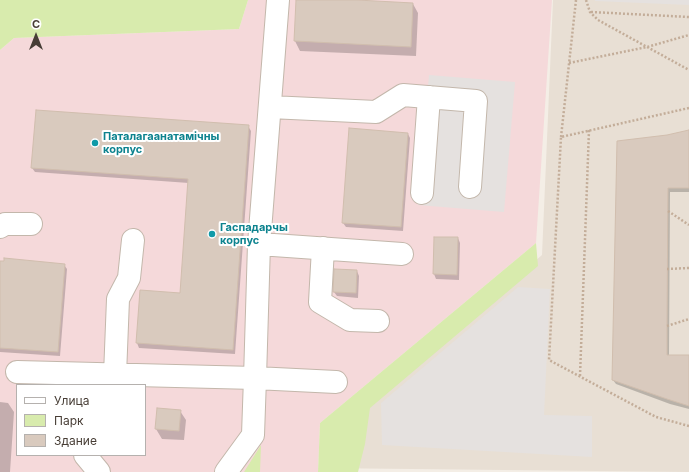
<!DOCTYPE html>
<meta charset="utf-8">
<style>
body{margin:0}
#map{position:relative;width:689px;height:472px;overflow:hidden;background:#f4eee6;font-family:Inter,sans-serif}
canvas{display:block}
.legend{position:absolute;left:16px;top:384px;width:130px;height:72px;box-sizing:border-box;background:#fff;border:1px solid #b5b1ae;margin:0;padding:5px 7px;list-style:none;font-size:12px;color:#473d35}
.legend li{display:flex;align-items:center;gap:8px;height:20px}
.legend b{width:20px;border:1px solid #b5b1ae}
.north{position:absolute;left:16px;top:16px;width:40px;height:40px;-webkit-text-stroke:3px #fff;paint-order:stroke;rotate:0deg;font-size:11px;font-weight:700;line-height:16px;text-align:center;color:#473d35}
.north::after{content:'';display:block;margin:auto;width:14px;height:18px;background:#473d35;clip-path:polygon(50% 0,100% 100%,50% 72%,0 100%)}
</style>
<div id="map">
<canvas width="689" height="472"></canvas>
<ul class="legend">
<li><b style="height:5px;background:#fff"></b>Улица</li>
<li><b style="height:11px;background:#d8ebad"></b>Парк</li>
<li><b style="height:11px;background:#d9cabe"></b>Здание</li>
</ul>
<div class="north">С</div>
</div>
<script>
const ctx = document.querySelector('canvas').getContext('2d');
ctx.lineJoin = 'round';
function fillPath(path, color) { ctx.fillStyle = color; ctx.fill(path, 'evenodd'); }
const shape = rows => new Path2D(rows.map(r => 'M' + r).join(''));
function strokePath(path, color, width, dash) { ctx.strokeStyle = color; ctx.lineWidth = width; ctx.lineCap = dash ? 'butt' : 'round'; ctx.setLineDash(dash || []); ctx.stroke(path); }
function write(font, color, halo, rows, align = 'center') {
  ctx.font = font + ' Inter,sans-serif'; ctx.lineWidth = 4; ctx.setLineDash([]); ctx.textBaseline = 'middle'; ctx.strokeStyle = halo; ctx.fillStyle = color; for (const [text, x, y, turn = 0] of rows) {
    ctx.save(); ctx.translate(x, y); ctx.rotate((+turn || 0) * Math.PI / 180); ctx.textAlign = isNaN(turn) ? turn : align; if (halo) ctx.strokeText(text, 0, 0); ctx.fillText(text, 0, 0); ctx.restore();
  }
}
fillPath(shape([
 [553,0,689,0,689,472,319,468,319,449,542,255]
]), '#e8dfd4');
fillPath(shape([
 [248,0,552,0,536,243,320,423,318,472,0,472,0,50,14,38,239,29],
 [17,385,145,385,145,455,17,455]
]), '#f5d9da');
fillPath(shape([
 [0,0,248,0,239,29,14,38,0,50],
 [536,243,538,266,370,408,365,444,358,472,318,472,320,423],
 [261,445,260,472,244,472]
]), '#d8ebad');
fillPath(shape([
 [595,0,689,0,689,5,595,1],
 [429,75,515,82,504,212,418,205],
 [518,287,550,289,544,415,592,416,592,457,382,445,381,403]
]), '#e5e1df');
fillPath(shape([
 [297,0,335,0,413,4,418,13,416,56,300,51,295,41],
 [248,126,251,131,235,354,139,348,137,343,140,291,181,294,189,183,35,172,32,168],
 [689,131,689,192,670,192,669,356,689,356,689,409,670,404,616,384,613,380,667,136],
 [408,134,410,138,403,231,346,227,343,223],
 [435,238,458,238,460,243,459,280,436,279,434,274],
 [0,262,64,265,67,269,60,356,0,352],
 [357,271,359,276,358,298,337,296,334,292],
 [0,402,8,403,14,412,10,472,0,472],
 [180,411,186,420,184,440,162,439,156,429]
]), '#0003');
const building = shape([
 [296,0,357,0,413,3,411,47,294,41,296,0],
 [36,110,249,125,233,350,136,343,140,290,180,293,188,179,31,168,36,110],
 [349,128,408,133,401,227,342,223,349,128],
 [689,130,689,188,668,188,667,326,667,355,689,355,689,406,667,399,612,380,617,141,667,135,689,130],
 [434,237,458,237,457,275,433,274,434,237],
 [4,258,65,264,58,352,0,348,0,261,4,261,4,258],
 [334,269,357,270,356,293,333,292,334,269],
 [157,408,181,410,179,431,155,429,157,408]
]);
fillPath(building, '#d9cabe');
strokePath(building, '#d1beae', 1);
const minor = shape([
 [270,107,376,112,403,95,476,101,470,187],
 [422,193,429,97],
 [0,227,5,224,31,224],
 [259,244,402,254],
 [323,248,320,302,350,320,378,321],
 [17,372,255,378,259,244,278,0],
 [115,375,118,299,129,278,133,240],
 [85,455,99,472],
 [226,472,253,435,255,378,336,382]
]);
strokePath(minor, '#c3b7ab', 24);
strokePath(shape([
 [586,0,590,12,598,20,689,70],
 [591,12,689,17],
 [569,63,647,47,689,35],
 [689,108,561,137,549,360,656,417,689,426],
 [561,137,576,0],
 [668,211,689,225],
 [667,269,689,268],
 [667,326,689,319],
 [580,376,589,130]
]), '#c3ad99', 2.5, [2, 2]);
strokePath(minor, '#fff', 22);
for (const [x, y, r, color] of [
 [95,143,4,"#0f9aa8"],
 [212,234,4,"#0f9aa8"]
]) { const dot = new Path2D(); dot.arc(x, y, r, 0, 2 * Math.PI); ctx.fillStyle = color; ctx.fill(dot); strokePath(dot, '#fff', 1.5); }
write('bold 11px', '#0d838f', '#fff', [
 ["Паталагаанатамічны",103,137],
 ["корпус",103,150],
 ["Гаспадарчы",220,228],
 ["корпус",220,241]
], 'left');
</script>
